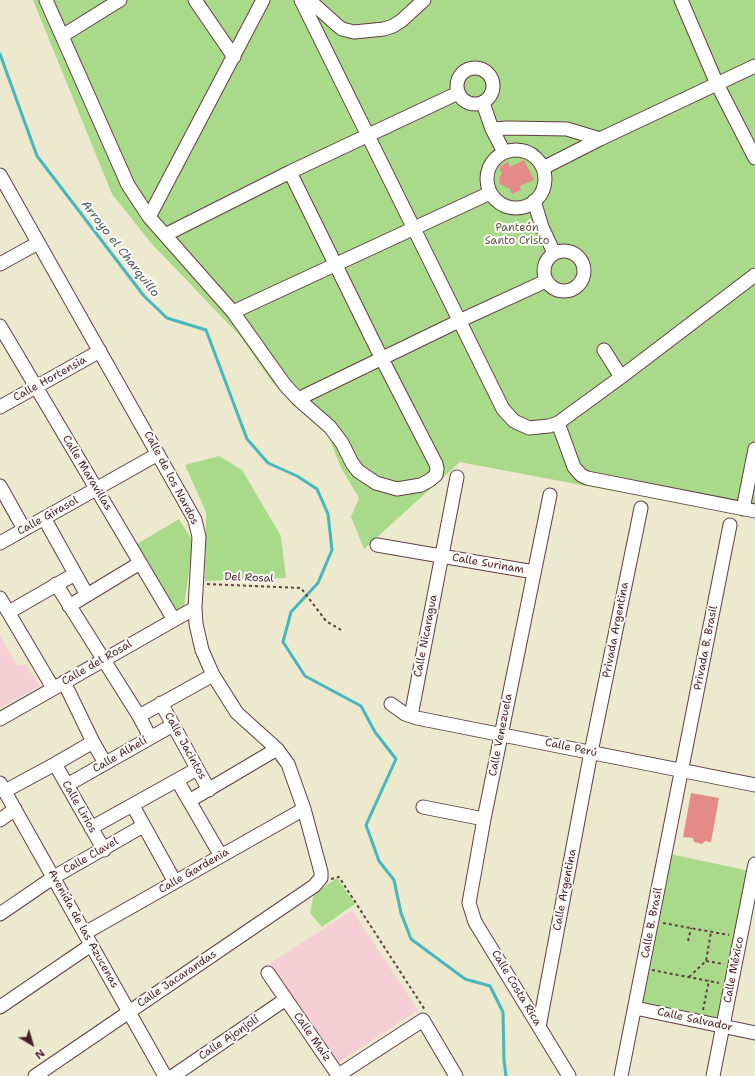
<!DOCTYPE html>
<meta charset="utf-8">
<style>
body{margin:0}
#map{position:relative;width:755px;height:1076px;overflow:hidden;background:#ede9cf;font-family:"Shantell Sans",sans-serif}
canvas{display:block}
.north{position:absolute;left:12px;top:1024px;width:40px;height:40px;-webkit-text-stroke:3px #fdfcf7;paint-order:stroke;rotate:142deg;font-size:11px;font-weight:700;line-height:16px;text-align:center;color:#4a1f2b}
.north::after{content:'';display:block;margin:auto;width:14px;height:18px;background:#4a1f2b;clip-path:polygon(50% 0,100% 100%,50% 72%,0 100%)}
</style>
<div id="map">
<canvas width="755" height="1076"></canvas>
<div class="north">N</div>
</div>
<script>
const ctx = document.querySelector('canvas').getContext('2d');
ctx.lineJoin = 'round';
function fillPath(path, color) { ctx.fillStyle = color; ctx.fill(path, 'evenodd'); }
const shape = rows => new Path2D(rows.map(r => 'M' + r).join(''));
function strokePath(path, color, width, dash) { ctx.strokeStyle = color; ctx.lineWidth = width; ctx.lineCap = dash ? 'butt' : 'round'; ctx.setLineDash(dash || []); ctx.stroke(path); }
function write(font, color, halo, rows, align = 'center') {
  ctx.font = font + ' "Shantell Sans",sans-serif'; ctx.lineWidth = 4; ctx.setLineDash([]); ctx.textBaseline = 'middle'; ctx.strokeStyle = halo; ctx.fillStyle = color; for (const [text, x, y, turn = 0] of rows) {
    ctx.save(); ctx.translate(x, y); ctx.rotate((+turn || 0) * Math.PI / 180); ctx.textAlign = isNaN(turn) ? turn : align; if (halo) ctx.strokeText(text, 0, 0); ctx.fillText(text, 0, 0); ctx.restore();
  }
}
fillPath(shape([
 [0,635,17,666,26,664,40,686,0,708],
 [352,910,418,1010,335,1065,266,966]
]), '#f6cfd6');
fillPath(shape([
 [33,0,755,0,755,518,460,462,364,549,351,517,359,498,341,468,329,437,312,416,294,406,272,382,240,336,151,243,112,194],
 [219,456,242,470,281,536,286,578,205,581,206,512,185,465],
 [179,519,193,542,184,607,172,613,132,547],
 [670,854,750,871,717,1020,638,1003],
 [337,878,355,904,322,927,310,913,314,894]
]), '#a9da89');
strokePath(shape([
 [0,54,37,156,144,296,167,318,206,330,247,439,268,463,297,476,317,489,328,514,332,550,318,583,291,612,283,642,305,676,361,706,375,732,396,759,366,825,379,861,394,880,401,913,411,939,465,979,490,986,503,1012,504,1060,506,1076]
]), '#47b6bd', 3);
fillPath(shape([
 [524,160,534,180,520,186,521,190,512,194,510,189,500,184,499,178,502,173,499,167,508,162,510,167],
 [691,793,719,798,711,842,705,841,702,844,694,842,693,838,683,837]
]), '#e48b87');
const minor = shape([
 [46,0,128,185,149,217,233,312,285,385,298,399,330,427,342,443,352,463,358,471,376,483,397,489,421,485,430,480,436,475,437,469,436,464,382,359,290,172],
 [195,0,234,57],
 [301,0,503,409,514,421,529,428,549,426,558,423,621,377,755,275],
 [309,0,337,25,342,29,354,32,384,29,393,26,401,21,424,0],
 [681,0,717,84,755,158],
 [62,36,120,0],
 '457 86a18 18 0 1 1 36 0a18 18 0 1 1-36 0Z',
 [483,103,492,129,504,152],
 [492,129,508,128,567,129,600,139],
 '487 179a29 29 0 1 1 58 0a29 29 0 1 1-58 0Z',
 [543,168,600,139,755,66],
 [0,175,195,520,199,537,195,608,196,624,202,650,213,675,237,713,277,749,288,764,304,809,321,872,321,878,314,886,35,1076],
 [534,201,542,227,554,253],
 [149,217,263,0],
 [165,235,290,172,458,93],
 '544 271a20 20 0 1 1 40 0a20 20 0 1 1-40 0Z',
 [0,264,38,243],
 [233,312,490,193],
 [0,326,174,620],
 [604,350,621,377],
 [298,399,459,321,546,281],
 [0,407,100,351],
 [558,423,574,467,581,475,587,478,755,511],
 [0,486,24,529],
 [550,495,484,819,469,903,475,922,569,1076],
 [743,509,755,449],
 [44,518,87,595],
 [0,543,158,454],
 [377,545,534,572],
 [56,584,139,716,150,737],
 [0,598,53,688],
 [69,606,140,563],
 [9,612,75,574],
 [64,682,93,742,105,763],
 [161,703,209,790],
 [391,704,405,714,417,718,755,785],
 [139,716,213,675],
 [411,716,457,477],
 [0,719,195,608],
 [55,764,104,850],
 [177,780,221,856],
 [0,783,165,1076],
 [67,785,173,725],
 [5,791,55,764,93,742],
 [189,801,277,749],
 [133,806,175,882],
 [423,807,484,819],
 [0,820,15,809],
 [91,828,197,769],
 [0,914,54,877,143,826],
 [85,933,304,809],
 [268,973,338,1075],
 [0,1007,91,945],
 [635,1008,755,1033],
 [539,1027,591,752,641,508],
 [173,1076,286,999],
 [337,1076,423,1020,456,1076],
 [621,1076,730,525],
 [713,1076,755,864]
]);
strokePath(minor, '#623d44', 15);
strokePath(shape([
 [207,584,301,588,326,621,341,630],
 [331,879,339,877,425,1010],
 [663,923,729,935],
 [688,941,691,928],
 [706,961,724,964],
 [652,970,719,983],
 [689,977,706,961,711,932],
 [703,1010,709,980]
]), '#623d44', 2, [3, 3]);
strokePath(minor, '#fff', 13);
write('11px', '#665747', '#fdfcf7', [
 ["Panteón",517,228],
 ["Santo Cristo",517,241]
]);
write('11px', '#4a1f2b', '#fdfcf7', [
 ["Calle Hortensia",50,379,-29],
 ["Calle Maravillas",87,473,59],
 ["Calle de los Nardos",171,478,62],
 ["Calle Girasol",48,516,-29],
 ["Calle Surinam",488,564,10],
 ["Del Rosal",249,578,2],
 ["Privada Argentina",616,630,-79],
 ["Calle Nicaragua",426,636,-79],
 ["Privada B. Brasil",706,648,-79],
 ["Calle del Rosal",97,663,-30],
 ["Calle Venezuela",501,735,-79],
 ["Calle Jacintos",185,746,61],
 ["Calle Perú",571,748,12],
 ["Calle Alhelí",120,755,-30],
 ["Calle Lirios",79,807,60],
 ["Calle Clavel",91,856,-30],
 ["Calle Gardenia",194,871,-30],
 ["Calle Argentina",565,890,-79],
 ["Calle B. Brasil",652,923,-79],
 ["Avenida de las Azucenas",83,929,61],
 ["Calle México",734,970,-79],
 ["Calle Jacarandas",177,979,-34],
 ["Calle Costa Rica",516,988,59],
 ["Calle Salvador",695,1020,12],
 ["Calle Maíz",312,1037,55],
 ["Calle Ajonjolí",229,1038,-34]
]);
write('italic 12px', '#495b65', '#fdfcf7', [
 ["Arroyo el Charquillo",120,249,52]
]);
</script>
